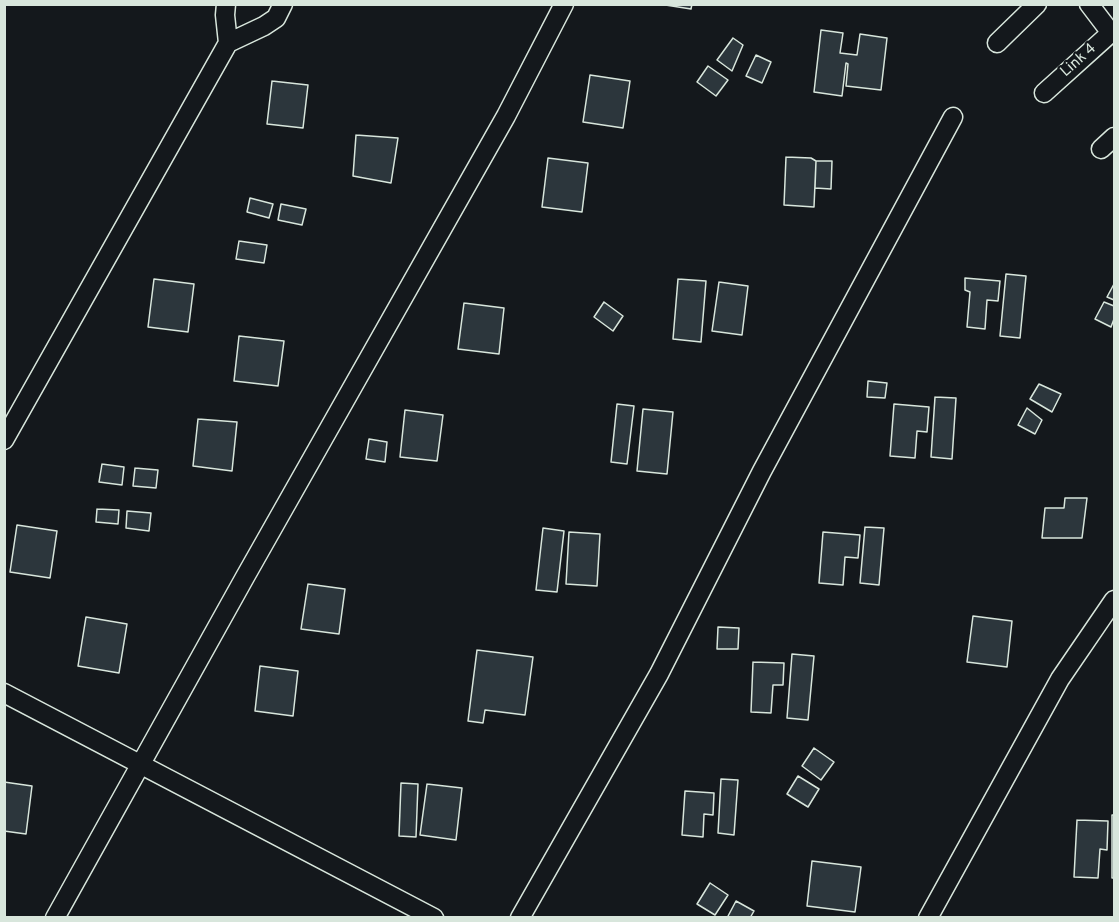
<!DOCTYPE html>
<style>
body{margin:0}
#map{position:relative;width:1119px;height:922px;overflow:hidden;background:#14181c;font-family:Overpass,sans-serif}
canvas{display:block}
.frame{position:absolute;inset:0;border:6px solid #d8e6dc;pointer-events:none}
</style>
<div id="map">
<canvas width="1119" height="922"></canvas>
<div class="frame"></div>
</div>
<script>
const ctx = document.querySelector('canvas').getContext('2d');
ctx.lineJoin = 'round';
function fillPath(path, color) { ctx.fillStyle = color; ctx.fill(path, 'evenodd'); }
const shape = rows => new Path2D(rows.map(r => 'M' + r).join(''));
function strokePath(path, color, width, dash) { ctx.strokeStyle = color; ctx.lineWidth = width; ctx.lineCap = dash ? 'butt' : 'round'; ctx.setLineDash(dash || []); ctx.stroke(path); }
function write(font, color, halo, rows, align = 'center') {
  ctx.font = font + ' Overpass,sans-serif'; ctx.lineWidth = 4.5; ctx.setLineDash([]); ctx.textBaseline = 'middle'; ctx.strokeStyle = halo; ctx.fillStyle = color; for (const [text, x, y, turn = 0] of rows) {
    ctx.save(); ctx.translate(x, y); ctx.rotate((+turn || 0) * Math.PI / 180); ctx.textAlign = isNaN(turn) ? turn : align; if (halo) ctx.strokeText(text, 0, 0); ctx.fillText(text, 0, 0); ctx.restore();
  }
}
const building = shape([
 [659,4,692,4,691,9,659,4],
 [821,30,843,33,840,53,857,55,860,34,887,38,881,90,846,86,848,64,846,63,842,96,814,92,821,30],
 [733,38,743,45,732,71,717,60,733,38],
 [756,55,771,62,762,83,746,76,756,55],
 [708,66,728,80,716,96,697,82,708,66],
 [590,75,630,81,623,128,583,122,590,75],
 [272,81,308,85,303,128,267,124,272,81],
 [356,135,398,138,391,183,353,176,356,135],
 [786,157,811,158,816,161,814,207,784,205,786,157],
 [548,158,588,163,582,212,542,207,548,158],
 [816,161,832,161,831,189,815,188,816,161],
 [250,198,273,204,269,218,247,212,250,198],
 [281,204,306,209,302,225,278,220,281,204],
 [239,241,267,245,264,263,236,259,239,241],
 [1006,274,1026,276,1020,338,1000,336,1006,274],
 [965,278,1000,281,998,301,987,300,985,329,967,327,970,292,965,290,965,278],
 [154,279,194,284,188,332,148,327,154,279],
 [678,279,706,281,701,342,673,339,678,279],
 [719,282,748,286,742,335,712,331,719,282],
 [1114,284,1114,300,1107,297,1114,284],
 [604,302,623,316,613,331,594,317,604,302],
 [1104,302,1114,306,1114,319,1111,327,1095,319,1104,302],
 [464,303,504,308,499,354,458,349,464,303],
 [239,336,284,341,278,386,234,381,239,336],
 [868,381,887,383,885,398,867,397,868,381],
 [1039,384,1061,394,1052,412,1030,399,1039,384],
 [935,397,956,398,952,459,931,457,935,397],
 [617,404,634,406,627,464,611,462,617,404],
 [894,404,929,407,927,432,917,431,915,458,890,456,894,404],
 [1027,408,1042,420,1035,434,1018,425,1027,408],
 [643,409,673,412,667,474,637,471,643,409],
 [405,410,443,415,437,461,400,457,405,410],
 [198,419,237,422,232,471,193,466,198,419],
 [369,439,387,442,385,462,366,459,369,439],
 [102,464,124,467,122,485,99,482,102,464],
 [135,468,158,470,156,488,133,486,135,468],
 [1065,498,1087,498,1082,538,1042,538,1045,508,1064,508,1065,498],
 [97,509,119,510,118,524,96,522,97,509],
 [127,511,151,513,149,531,126,528,127,511],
 [17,525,57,531,50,578,10,572,17,525],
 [865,527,884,528,879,585,860,583,865,527],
 [543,528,564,531,557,592,536,590,543,528],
 [569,532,600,534,597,586,566,584,569,532],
 [823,532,860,535,858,558,845,557,843,585,819,583,823,532],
 [308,584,345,589,339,634,301,629,308,584],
 [973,616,1012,621,1007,667,967,662,973,616],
 [86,617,127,624,119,673,78,666,86,617],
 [718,627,739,628,738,649,717,649,718,627],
 [477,650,533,657,525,715,485,710,483,723,468,721,477,650],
 [792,654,814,656,808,720,787,718,792,654],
 [753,662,784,663,783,685,773,685,771,713,751,712,753,662],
 [260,666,298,671,293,716,255,711,260,666],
 [814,748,834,762,821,780,802,766,814,748],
 [798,776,819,789,808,807,787,794,798,776],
 [721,779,738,780,734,835,718,833,721,779],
 [4,782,32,786,26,834,4,831,4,782],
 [401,783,418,784,416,837,399,836,401,783],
 [427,784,462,788,456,840,420,835,427,784],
 [685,791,714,793,713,815,704,814,703,837,682,835,685,791],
 [1112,815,1114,815,1114,878,1112,878,1112,815],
 [1077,820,1108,821,1107,850,1100,849,1098,878,1074,877,1077,820],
 [812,861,861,867,855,912,807,906,812,861],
 [710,883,728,895,715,915,697,904,710,883],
 [736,901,754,911,750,918,727,918,736,901]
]);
fillPath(building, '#2c363c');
strokePath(building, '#d8e6dc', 1.5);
const minor = shape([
 [226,4,225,15,228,43],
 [1089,4,1111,33],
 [997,43,1037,4],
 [1044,93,1114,30],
 [1101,149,1114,137],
 [4,440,228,43,264,26,276,18,283,4],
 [4,693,434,918],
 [55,918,245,577,506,116,564,4],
 [520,918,659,674,762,471,953,117],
 [928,918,1060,679,1114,600]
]);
strokePath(minor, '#d8e6dc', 21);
strokePath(minor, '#14181c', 18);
write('15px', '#d8e6dc', '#14181c', [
 ["Link 4",1079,61,-42]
]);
</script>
